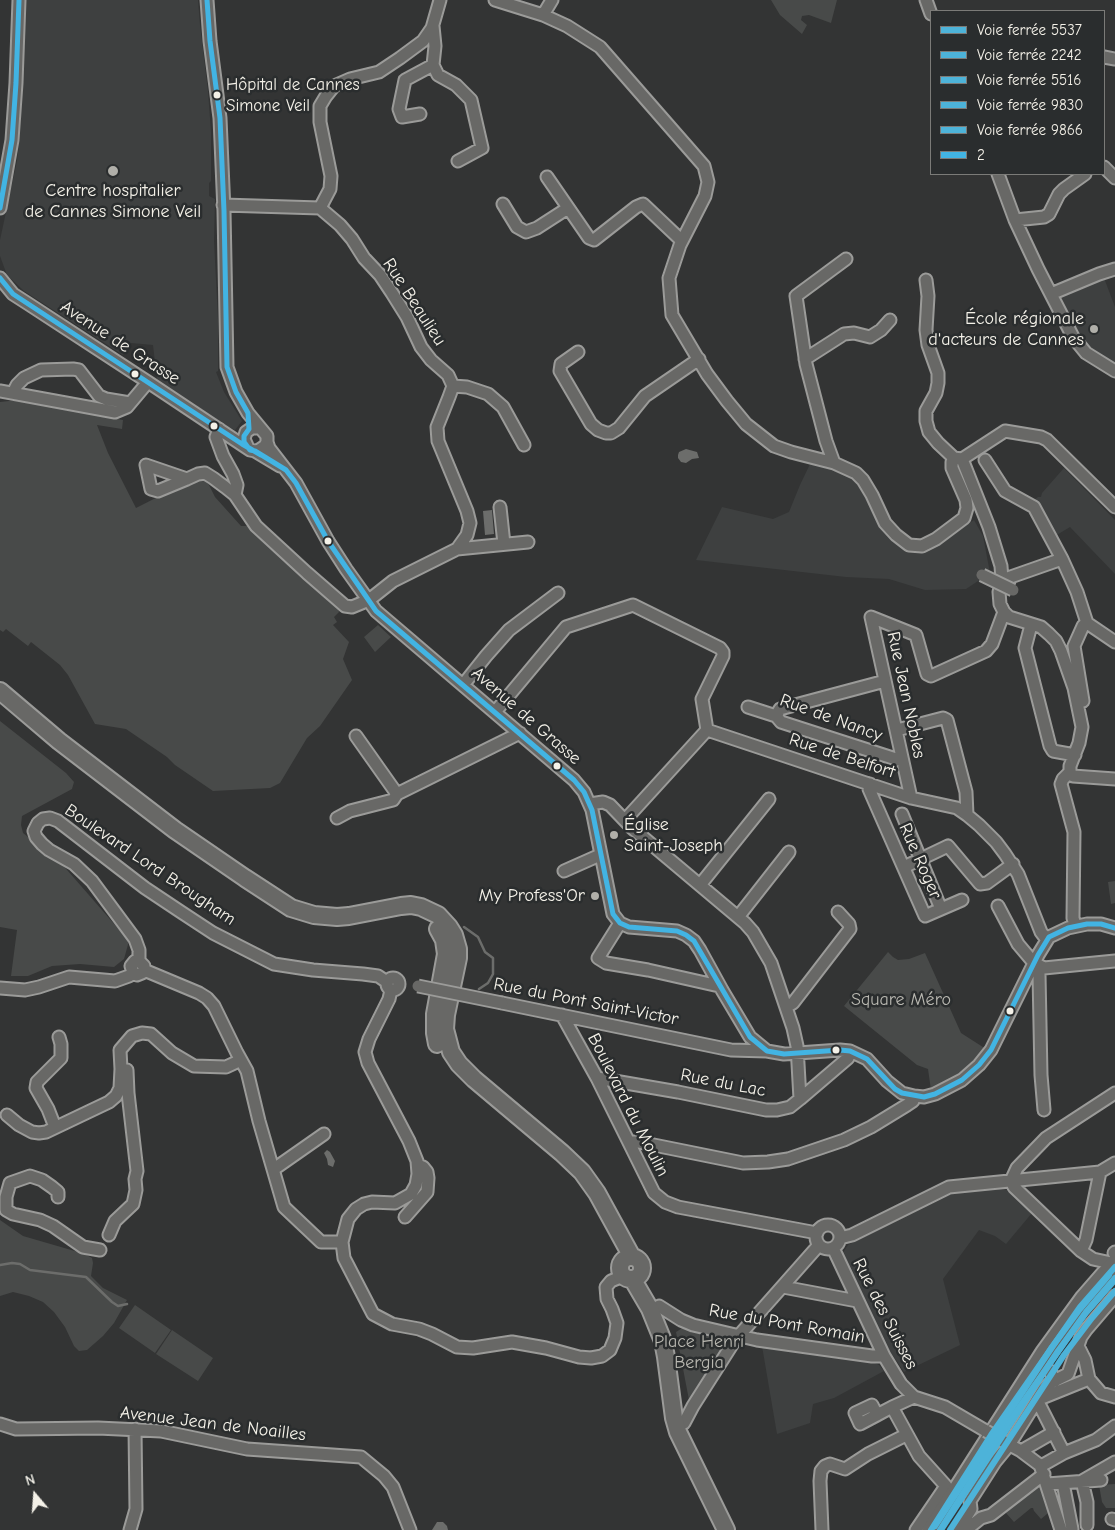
<!DOCTYPE html>
<meta charset="utf-8">
<style>
body{margin:0}
#map{position:relative;width:1115px;height:1530px;overflow:hidden;background:#333434;font-family:"Comic Neue",sans-serif}
canvas{display:block}
.legend{position:absolute;left:930px;top:10px;width:175px;height:165px;box-sizing:border-box;background:#2a2d2e;border:1px solid #7b7b78;margin:0;padding:6px 9px;list-style:none;font-size:15px;color:#f4f1e8}
.legend li{display:flex;align-items:center;gap:10px;height:25px}
.legend b{width:25px;border:1px solid #7b7b78}
.north{position:absolute;left:10px;top:1470px;width:50px;height:50px;-webkit-text-stroke:4px #2a2d2e;paint-order:stroke;rotate:342deg;font-size:14px;font-weight:700;line-height:20px;text-align:center;color:#f4f1e8}
.north::after{content:'';display:block;margin:auto;width:18px;height:22px;background:#f4f1e8;clip-path:polygon(50% 0,100% 100%,50% 72%,0 100%)}
</style>
<div id="map">
<canvas width="1115" height="1530"></canvas>
<ul class="legend">
<li><b style="height:6px;background:#4db3d9"></b>Voie ferrée 5537</li>
<li><b style="height:6px;background:#4db3d9"></b>Voie ferrée 2242</li>
<li><b style="height:6px;background:#4db3d9"></b>Voie ferrée 5516</li>
<li><b style="height:6px;background:#4db3d9"></b>Voie ferrée 9830</li>
<li><b style="height:6px;background:#4db3d9"></b>Voie ferrée 9866</li>
<li><b style="height:6px;background:#42b4e3"></b>2</li>
</ul>
<div class="north">N</div>
</div>
<script>
const ctx = document.querySelector('canvas').getContext('2d');
ctx.lineJoin = 'round';
function fillPath(path, color) { ctx.fillStyle = color; ctx.fill(path, 'evenodd'); }
const shape = rows => new Path2D(rows.map(r => 'M' + r).join(''));
function strokePath(path, color, width, dash) { ctx.strokeStyle = color; ctx.lineWidth = width; ctx.lineCap = dash ? 'butt' : 'round'; ctx.setLineDash(dash || []); ctx.stroke(path); }
function write(font, color, halo, rows, align = 'center') {
  ctx.font = font + ' "Comic Neue",sans-serif'; ctx.lineWidth = 5; ctx.setLineDash([]); ctx.textBaseline = 'middle'; ctx.strokeStyle = halo; ctx.fillStyle = color; for (const [text, x, y, turn = 0] of rows) {
    ctx.save(); ctx.translate(x, y); ctx.rotate((+turn || 0) * Math.PI / 180); ctx.textAlign = isNaN(turn) ? turn : align; if (halo) ctx.strokeText(text, 0, 0); ctx.fillText(text, 0, 0); ctx.restore();
  }
}
fillPath(shape([
 [24,0,198,0,200,25,208,91,211,132,211,181,209,183,209,196,215,199,214,241,218,319,218,371,216,372,224,392,242,421,235,430,229,427,157,379,153,345,131,343,123,355,24,291,7,275,0,256,0,240,17,161,20,134],
 [1104,278,1115,307,1115,364,1113,366,1099,358,1078,338,1059,301,1062,294],
 [810,464,832,468,850,476,862,488,877,522,899,546,918,551,954,533,974,520,983,536,990,573,966,589,925,590,889,579,846,577,696,560,722,507,773,519,789,512,800,485],
 [1064,468,1115,520,1115,574,1070,527,1055,536,1041,509,1034,500,1038,497,1041,497,1042,493],
 [1002,1188,1009,1191,1032,1213,1006,1244,995,1236,979,1230,943,1279,960,1345,904,1372,885,1344,842,1254,848,1245,951,1193],
 [762,1346,873,1362,879,1365,884,1371,834,1398,813,1404,810,1423,777,1434]
]), '#3e4040');
fillPath(shape([
 [771,0,837,0,831,23,809,15,802,16,801,20,807,25,802,34,780,15],
 [9,401,23,401,123,420,122,429,97,425,108,453,136,508,201,475,209,485,215,497,241,526,248,526,338,608,339,612,334,617,337,622,333,625,349,642,343,659,352,680,320,726,307,738,280,783,270,788,213,791,175,765,167,757,126,729,95,724,68,675,60,665,31,642,28,646,6,629,3,632,0,630,0,402],
 [378,625,391,637,375,652,364,637],
 [0,721,66,773,74,782,72,789,22,816,21,825,23,833,61,863,129,941,124,959,114,967,80,964,52,966,28,976,11,976,17,930,0,927],
 [1115,881,1115,903,1111,904,1108,882],
 [888,952,893,957,898,960,909,959,925,953,961,1033,986,1049,970,1066,958,1076,931,1090,928,1069,917,1065,844,1006],
 [0,1220,23,1236,85,1254,92,1258,93,1263,91,1276,103,1288,127,1300,114,1323,103,1336,87,1350,79,1351,74,1346,65,1327,54,1312,43,1302,29,1296,13,1292,0,1296],
 [135,1305,171,1330,155,1353,119,1328],
 [684,1327,701,1334,733,1338,689,1400,676,1332],
 [172,1330,213,1358,198,1381,156,1354],
 [1037,1484,1046,1489,1053,1509,1041,1519,1034,1511,1033,1508,1031,1508,1014,1522,1006,1513,1010,1503],
 [1115,1484,1115,1508,1106,1508,1102,1502,1099,1485]
]), '#484a49');
fillPath(shape([
 [686,449,697,452,699,458,692,459,686,463,681,462,678,458,678,455,679,452],
 [492,510,494,534,485,535,483,511],
 [327,1150,330,1152,335,1161,333,1167,328,1165,327,1159,324,1153],
 [437,1522,443,1522,447,1526,448,1530,432,1530]
]), '#6c6d6b');
strokePath(shape([
 [464,927,478,937,485,952,493,958,493,974,488,983,479,989],
 [0,1265,12,1263,20,1264,30,1270,86,1277,112,1302,118,1306,127,1304]
]), '#6c6d6b', 2.5);
const minor = shape([
 [207,0,210,41,220,118,224,211,227,367,236,392,248,413,267,436,267,442,265,446,259,450,255,451],
 [495,0,543,15,567,26,600,47,704,166,708,182,705,196,680,245,669,278,672,315,707,374,727,401,746,424,774,446,791,452,834,463,856,473,863,480,872,495,885,523,896,535,909,545,922,546,936,539,964,518,967,508,966,500,952,468,952,462,954,458,962,459],
 [926,0,931,14],
 [543,15,552,0],
 [433,26,435,46,433,65,438,75,456,85,471,100,482,148,458,161],
 [1104,57,1115,59],
 [420,114,402,117,399,109,405,80,433,65],
 [1104,167,1115,178],
 [998,174,1015,220,1038,269,1073,337,1086,353,1115,371],
 [547,177,589,238,594,240,636,207,643,204,682,241],
 [503,204,517,227,526,232,537,228,568,208],
 [223,205,320,208],
 [0,208,12,140,16,83,19,0],
 [320,208,330,189,331,176,320,122,320,106,326,96,334,86,350,79,379,72,400,58,423,41,432,28,440,0],
 [1015,220,1044,217,1049,214,1059,194,1064,189,1085,174],
 [0,278,13,294,27,303,148,382,250,450,255,451,280,466],
 [926,280,928,296,926,330,928,345,938,373,938,383,936,393,926,411,926,421,929,432,938,443,954,458],
 [1051,294,1099,274,1115,269],
 [578,352,561,364,560,371,591,424,598,430,606,433,611,433,619,428,645,396,699,359],
 [805,359,844,334,854,333,870,337,881,330,890,320],
 [453,386,467,387,488,394,503,407,524,445],
 [0,391,115,412,127,407,148,382],
 [13,393,17,385,24,378,41,370,73,369,79,370,99,396,106,399,130,403],
 [219,429,216,437,223,456,233,474,237,485,235,495],
 [267,442,269,448,296,483,328,541,346,569,376,611,574,780,584,792,592,810,613,914,620,923,629,927,677,931,686,935,694,941,700,950,722,990,750,1037,767,1051,784,1054,840,1050,850,1051,867,1059,887,1081,902,1093,914,1096,924,1097,935,1094,962,1080,979,1065,991,1050,1038,955,1049,937,1068,928,1087,924,1101,924,1115,928],
 [248,448,244,439,246,432,252,428,260,428],
 [962,459,989,527,1001,566,1002,580,999,592,1000,604,1004,612,1009,617,1041,627,1049,634,1056,641,1061,651,1074,688,1082,727,1079,743,1070,766,1070,772],
 [962,459,1005,431,1041,437,1047,440,1115,507],
 [985,460,1005,491,1034,507,1062,559],
 [834,463,826,441,806,364,796,296,846,259],
 [187,479,146,465,151,489,158,491,187,479,198,474,205,473,213,478,225,487,235,495,256,526,307,573,345,606,352,607,369,600,393,581,457,549,467,535,470,523,467,511,438,441,437,427,449,397,453,386,448,375,431,360,421,347,407,317,392,293,380,275,364,258,352,239,340,225,320,208],
 [500,507,504,544],
 [457,549,528,542],
 [1002,580,1062,559,1077,592,1087,623,1115,642],
 [1031,625,1025,648,1050,746,1053,751,1075,755],
 [463,685,486,656,509,630,558,593],
 [1083,701,1074,646,1083,626,1087,623],
 [748,707,776,716,781,722,902,761],
 [495,712,566,627,633,605,720,648,723,652,723,656,702,699,707,730,625,820],
 [776,716,780,709,885,681],
 [707,730,911,798,957,808,967,815,979,825,996,842,1005,854,1018,874,1041,932,1047,940],
 [897,730,943,718,947,720,966,792,967,815],
 [356,736,397,794,520,733],
 [1070,772,1063,779,1061,784,1074,832,1073,918,1075,925],
 [1070,772,1073,776,1115,779],
 [870,784,869,789,925,916,962,900],
 [911,798,871,617,916,635,927,674,931,676,986,651,992,644,1004,612],
 [590,804,603,802,610,805,632,828,745,923,753,932,771,963,793,1028,797,1046,800,1099],
 [902,814,941,909],
 [337,818,350,811,393,800,397,794],
 [904,867,948,846,980,884,987,883,1013,864],
 [564,871,600,855],
 [700,885,769,799],
 [998,906,1018,944,1034,963,1039,974,1041,1075,1044,1110],
 [738,917,789,852],
 [620,923,598,958,606,963,648,970,719,986],
 [139,961,135,961,131,966,133,973,137,975,142,973,144,970,144,966,139,961,139,950,135,939,92,881,74,864,49,850,42,844,36,837,34,831,38,823,43,819,50,818,58,821,145,888,181,912,213,933,274,964,313,970,363,974,378,976,387,982],
 [1034,963,1044,968,1115,961],
 [144,970,199,993,207,998,214,1006,237,1053,247,1071,259,1121,284,1207,321,1242,342,1242],
 '387 984a6 6 0 1 1 12 0a6 6 0 1 1-12 0Z',
 [0,988,25,990,39,987,69,977,115,981,129,976,133,973],
 [391,990,389,999,369,1039,365,1052,368,1063,409,1141,417,1161,418,1174,416,1185,411,1194,395,1203,372,1202,364,1204,356,1209,348,1219,342,1242,344,1258,373,1314,392,1324,419,1329,432,1334,457,1347,473,1348,512,1342,546,1348,579,1357,591,1358,602,1356,610,1350,615,1338,617,1323,612,1309,607,1299,606,1287,611,1281,623,1276],
 [502,1003,731,1050,767,1051],
 [786,1007,793,1003,850,929,849,924,838,912],
 [562,1015,597,1078,654,1193,665,1202,678,1207,817,1233],
 [597,1078,678,1092,766,1110,777,1110,790,1107,800,1099,848,1058,850,1051],
 [7,1115,19,1125,32,1132,39,1133,46,1132,109,1102,116,1096,120,1088,121,1069,120,1050,132,1036,142,1033,151,1034,172,1053,194,1066,226,1067,241,1060],
 [55,1127,48,1109,36,1088,37,1082,61,1058,61,1044,59,1037],
 [629,1142,639,1142,743,1163,768,1162,788,1159,844,1140,871,1127,907,1105,913,1101,914,1096],
 [274,1169,324,1134],
 [58,1197,58,1192,52,1187,42,1180,30,1176,10,1183,6,1197,6,1210,13,1214,40,1220,53,1226,83,1247,100,1250],
 [405,1217,427,1192,428,1178,427,1172,423,1167,418,1165],
 '816 1237a12 12 0 1 1 24 0a12 12 0 1 1-24 0Z',
 [109,1235,115,1221,133,1204,136,1190,135,1179,137,1171,128,1093,127,1070],
 [840,1238,852,1235,949,1187,1100,1172,1115,1163],
 [833,1248,884,1356,901,1384,914,1397,945,1407,986,1431],
 [1081,1251,1086,1240,1100,1172],
 [1114,1253,1115,1252],
 [1115,1264,1093,1259,1081,1251,1014,1187,1011,1181,1017,1168,1046,1138,1115,1093],
 [783,1287,857,1301],
 [659,1306,681,1320,693,1325,757,1340,872,1356,884,1356],
 [1078,1346,1085,1360,1089,1379,1101,1393,1115,1397],
 [1037,1364,1050,1371,1055,1381],
 [892,1407,919,1456,946,1486,916,1530],
 [877,1415,872,1405,855,1413,860,1424,877,1415,892,1407,914,1397],
 [684,1423,693,1406,735,1340,819,1245],
 [0,1424,16,1429,98,1428,161,1431,247,1449,361,1457,384,1476,393,1487,410,1530],
 [1006,1443,1021,1451,1041,1466],
 [1021,1451,1054,1432],
 [1064,1453,1037,1400,1089,1379],
 [1041,1466,1064,1453,1096,1440,1115,1426],
 [1041,1468,1061,1530],
 [1063,1483,1072,1529],
 [1047,1484,1101,1480],
 [1112,1519,1115,1520],
 [1087,1525,1087,1502,1082,1481,1115,1462],
 [130,1530,136,1509,135,1429],
 [822,1530,820,1481,821,1471,825,1466,830,1464,845,1469,868,1454,906,1435],
 [958,1530,971,1509,970,1501,995,1462,1009,1445,1044,1389,1050,1383,1068,1374,1081,1337,1086,1330,1115,1296],
 [966,1530,981,1518,991,1515,1044,1474]
]);
const highway = shape([
 [0,691,59,741,175,830,245,878,291,908,314,915,337,917,349,916,401,906,411,905,421,907,438,915,449,927,454,935,458,949,458,958,446,1015,445,1029,451,1052,459,1064,474,1079,562,1153,582,1172,597,1193,632,1257],
 [437,1044,435,1033,435,1014,446,954,444,940,438,929],
 '620 1268a11 11 0 1 1 22 0a11 11 0 1 1-22 0Z',
 [633,1280,650,1309,663,1341,666,1357,674,1418,678,1432,726,1530],
 [931,1530,1044,1353,1084,1298,1104,1275,1115,1264]
]);
strokePath(minor, '#9b9b99', 15);
strokePath(highway, '#9b9b99', 20);
strokePath(minor, '#686866', 11);
strokePath(highway, '#686866', 16);
const minorBridge = shape([
 [982,575,1013,590],
 [418,986,502,1003],
 [986,1431,1006,1443]
]);
strokePath(minorBridge, '#9b9b99', 15, []);
strokePath(minorBridge, '#686866', 11);
strokePath(shape([
 [207,0,210,41,220,118,224,211,227,367,236,392,248,413,249,429,244,436,244,442,250,450,255,451,286,470,296,483,328,541,376,611,574,780,584,792,592,810,613,914,620,923,629,927,677,931,686,935,694,941,750,1037,767,1051,784,1054,840,1050,850,1051,867,1059,895,1089,902,1093,924,1097,935,1094,962,1080,979,1065,991,1050,1038,955,1049,937,1068,928,1087,924,1101,924,1115,928],
 [0,208,12,140,16,83,19,0],
 [0,278,13,294,242,444,261,455]
]), '#42b4e3', 5);
strokePath(shape([
 [931,1530,991,1435,1080,1307,1115,1267]
]), '#4db3d9', 6);
strokePath(shape([
 [941,1530,1058,1351,1086,1313,1115,1280]
]), '#4db3d9', 6);
strokePath(shape([
 [950,1530,1064,1355,1092,1318,1115,1291]
]), '#4db3d9', 6);
strokePath(shape([
 [940,1530,997,1439,1086,1312,1115,1278]
]), '#4db3d9', 6);
strokePath(shape([
 [935,1526,1052,1347,1080,1309,1109,1275]
]), '#4db3d9', 6);
for (const [x, y, r, color] of [
 [217,95,4.5,"#f4f1e8"],
 [113,171,6,"#b0afa9"],
 [1094,329,5,"#b0afa9"],
 [135,374,4.5,"#f4f1e8"],
 [214,426,4.5,"#f4f1e8"],
 [328,541,4.5,"#f4f1e8"],
 [557,766,4.5,"#f4f1e8"],
 [614,835,5,"#b0afa9"],
 [595,896,5,"#b0afa9"],
 [1010,1011,4.5,"#f4f1e8"],
 [836,1050,4.5,"#f4f1e8"]
]) { const dot = new Path2D(); dot.arc(x, y, r, 0, 2 * Math.PI); ctx.fillStyle = color; ctx.fill(dot); strokePath(dot, '#2a2d2e', 2); }
write('17px', '#f4f1e8', '#2a2d2e', [
 ["Hôpital de Cannes",226,85],
 ["Simone Veil",226,106]
], 'left');
write('18px', '#f4f1e8', '#2a2d2e', [
 ["Centre hospitalier",113,191,"center"],
 ["de Cannes Simone Veil",113,212,"center"],
 ["École régionale",1084,319],
 ["d'acteurs de Cannes",1084,340],
 ["Église",624,825,"left"],
 ["Saint-Joseph",624,846,"left"],
 ["My Profess'Or",585,896]
], 'right');
write('18px', '#f4f1e8', '#2a2d2e', [
 ["Rue Beaulieu",414,302,57],
 ["Avenue de Grasse",120,343,33],
 ["Rue Jean Nobles",906,695,78],
 ["Avenue de Grasse",526,716,41],
 ["Rue de Nancy",831,718,20],
 ["Rue de Belfort",842,756,18],
 ["Rue Roger",920,861,66],
 ["Boulevard Lord Brougham",150,865,34],
 ["Rue du Pont Saint-Victor",586,1002,11],
 ["Rue du Lac",723,1083,11],
 ["Boulevard du Moulin",628,1105,63],
 ["Rue des Suisses",885,1314,63],
 ["Rue du Pont Romain",787,1324,10],
 ["Avenue Jean de Noailles",213,1424,7]
]);
write('18px', '#b9b8b1', '#2a2d2e', [
 ["Square Méro",901,1000],
 ["Place Henri",699,1342],
 ["Bergia",699,1363]
]);
</script>
